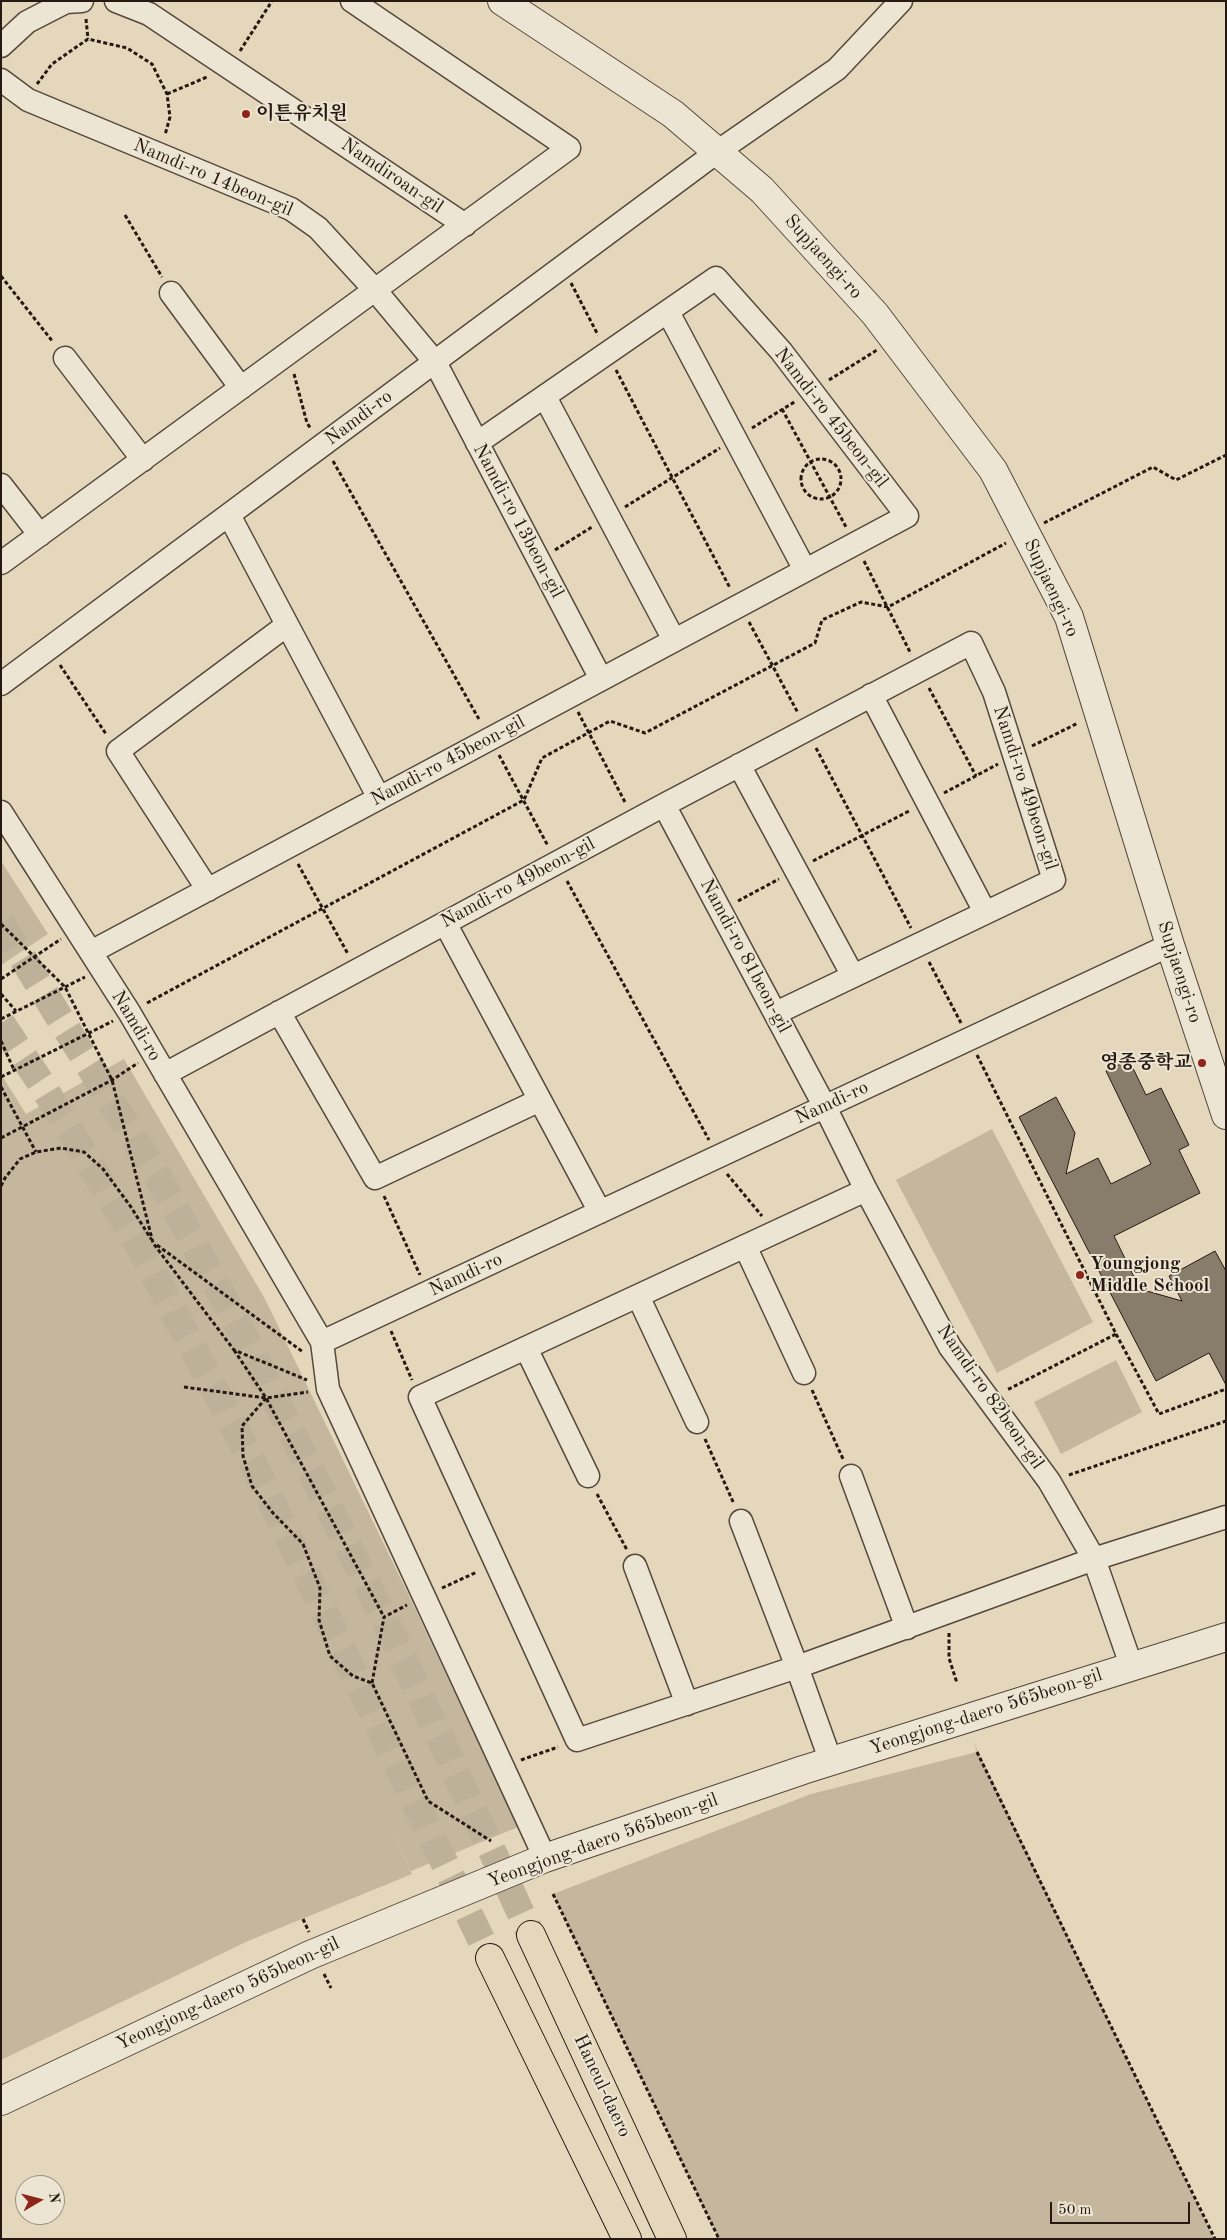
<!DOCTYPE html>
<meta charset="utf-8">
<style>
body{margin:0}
#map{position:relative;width:1227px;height:2240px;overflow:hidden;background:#e4d7bb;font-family:"Old Standard TT",serif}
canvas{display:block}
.frame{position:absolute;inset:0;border:2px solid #251912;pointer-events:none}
.north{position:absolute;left:15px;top:2175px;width:50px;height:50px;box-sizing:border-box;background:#ede5d3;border:1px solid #9d9386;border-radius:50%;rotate:82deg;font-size:14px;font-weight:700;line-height:20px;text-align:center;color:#251912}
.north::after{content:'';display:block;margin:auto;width:18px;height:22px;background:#8f2418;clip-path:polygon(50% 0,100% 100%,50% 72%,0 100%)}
.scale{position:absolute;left:1050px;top:2202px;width:140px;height:22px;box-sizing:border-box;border:2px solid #251912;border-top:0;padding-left:6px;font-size:15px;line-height:18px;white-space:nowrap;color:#251912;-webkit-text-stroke:4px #ede5d3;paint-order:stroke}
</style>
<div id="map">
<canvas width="1227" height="2240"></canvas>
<div class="frame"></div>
<div class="north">N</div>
<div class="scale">50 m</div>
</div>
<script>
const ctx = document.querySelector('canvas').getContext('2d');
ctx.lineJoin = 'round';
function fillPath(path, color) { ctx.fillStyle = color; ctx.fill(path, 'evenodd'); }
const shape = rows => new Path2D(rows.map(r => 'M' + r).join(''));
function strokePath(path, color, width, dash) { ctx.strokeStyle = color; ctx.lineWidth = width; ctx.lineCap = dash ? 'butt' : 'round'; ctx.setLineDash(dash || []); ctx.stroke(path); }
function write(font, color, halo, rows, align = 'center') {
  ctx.font = font + ' "Old Standard TT","Noto Serif KR",serif'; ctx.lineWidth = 4; ctx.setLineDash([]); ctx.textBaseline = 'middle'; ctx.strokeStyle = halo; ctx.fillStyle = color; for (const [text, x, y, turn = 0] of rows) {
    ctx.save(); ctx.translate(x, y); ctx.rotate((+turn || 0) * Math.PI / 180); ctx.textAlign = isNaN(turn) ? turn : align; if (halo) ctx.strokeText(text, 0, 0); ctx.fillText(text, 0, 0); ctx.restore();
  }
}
fillPath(shape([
 [1,861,48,934,1,965],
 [124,1059,265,1299,412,1602,518,1827,411,1871,384,1812,412,1874,248,1941,1,2060,1,1074,26,1114],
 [992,1129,1093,1322,997,1373,896,1180],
 [1116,1360,1142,1412,1061,1454,1034,1402],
 [973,1741,1214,2239,719,2239,553,1894,811,1794,977,1752]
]), '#c4b79e');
const building = shape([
 [1129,1060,1146,1095,1161,1088,1189,1145,1179,1150,1200,1193,1114,1236,1140,1289,1182,1301,1169,1276,1215,1251,1226,1271,1226,1385,1209,1353,1156,1381,1019,1117,1056,1097,1075,1133,1066,1174,1098,1158,1111,1184,1151,1164,1106,1071,1129,1060]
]);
fillPath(building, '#887c6a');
strokePath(building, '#251912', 1);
strokePath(shape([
 [1,923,158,1177,243,1334,394,1639,531,1935],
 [1,1023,41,1083,141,1249,252,1461,490,1958]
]), '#beb199', 28, [28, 14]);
const minor = shape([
 [116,1,149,14,465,225],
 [1,46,27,22,66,2,82,1],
 [1,80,28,100,291,209,318,228,375,290,435,362,601,679],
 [171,293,241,388],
 [668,312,805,570],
 [65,358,143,460],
 [545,397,674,640],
 [1,485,40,535],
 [229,515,379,798],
 [1,563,569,148,352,1],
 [1,684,717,152,837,69,901,1],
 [871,695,985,912],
 [739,765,853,976],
 [664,805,825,1107,866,1190,950,1347,1049,1481,1094,1559,1131,1665],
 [1,812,129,1012,322,1342,1170,945],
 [208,890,118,751,287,625],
 [445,923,600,1212],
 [91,952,907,516,781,351,716,278,477,443],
 [279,1012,375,1178,540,1100],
 [165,1074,664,805,971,643,994,692,1054,880,776,1013],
 [866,1190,420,1397,577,1740,797,1667,1094,1559,1226,1517],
 [745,1246,804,1373],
 [638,1296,697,1422],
 [322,1342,328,1389,545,1858],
 [526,1348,588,1476],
 [851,1476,907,1628],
 [741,1521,797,1667,831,1762],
 [635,1566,687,1704]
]);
const tertiary = shape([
 [502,1,673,114,762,190,875,314,993,470,1069,617,1170,945,1226,1115],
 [1,2101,310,1955,545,1858,803,1770,1226,1637]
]);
const trunk = shape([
 [531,1935,672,2239],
 [490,1958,627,2239]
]);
strokePath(minor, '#55483c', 25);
strokePath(tertiary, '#55483c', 30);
strokePath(trunk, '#251912', 30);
strokePath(shape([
 [86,19,88,39],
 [240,51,272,1],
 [37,84,52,64,88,39,127,48,152,64,167,94,170,117,165,135],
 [167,94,207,77],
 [125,215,162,277],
 [1,276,53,342],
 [571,283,598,335],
 [616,370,730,588],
 [294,374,307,423,311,429],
 [829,380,877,350],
 [782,409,846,527],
 [752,428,796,401],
 '801 479a20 20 0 1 1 40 0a20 20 0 1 1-40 0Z',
 [333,461,480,721],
 [625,507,720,448],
 [1044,523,1153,467,1176,480,1226,455],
 [555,550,592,527],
 [864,561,911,654],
 [749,622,798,713],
 [60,665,106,734],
 [929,688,976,776],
 [578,712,626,804],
 [1032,746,1078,723],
 [816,748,911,928],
 [499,755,548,846],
 [944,793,998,764],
 [813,861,909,811],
 [298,864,348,954],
 [567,881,709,1140],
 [738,901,779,879],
 [1,924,65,987,112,1080,153,1243,234,1350,307,1380],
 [929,962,961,1023],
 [1,979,61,939],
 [1,994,16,1011],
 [147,1003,524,800,542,758,610,721,645,733,815,643,822,620,861,602,888,607,1006,543],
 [1,1019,85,977],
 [1,1041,14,1070],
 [977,1055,1116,1334,1007,1390],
 [1,1077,113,1021],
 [1,1087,36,1152],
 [1,1138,112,1080,138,1063],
 [727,1174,762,1216],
 [1,1186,5,1178,20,1159,36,1152,61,1148,84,1152,103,1169,131,1207,151,1239],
 [384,1196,420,1275],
 [157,1245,303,1352],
 [391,1331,412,1380],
 [1116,1334,1159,1414,1226,1389],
 [234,1350,266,1398,384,1617],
 [184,1387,266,1398,308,1392],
 [812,1390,843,1459],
 [266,1398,242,1426,243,1456,252,1486,273,1513,303,1544,320,1588,319,1620,330,1656,353,1676,372,1683,428,1801,491,1841],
 [705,1439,734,1504],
 [1069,1475,1226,1421],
 [597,1494,627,1550],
 [442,1588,477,1572],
 [949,1633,949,1658,957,1683],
 [372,1683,384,1617,407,1605],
 [977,1752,1215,2239],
 [521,1760,558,1747],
 [553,1894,719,2239],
 [303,1919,309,1932],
 [324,1974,331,1988]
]), '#251912', 3, [4, 2.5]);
strokePath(minor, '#ede5d3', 22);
strokePath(tertiary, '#ede5d3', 28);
strokePath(trunk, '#e4d7bb', 28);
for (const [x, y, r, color] of [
 [246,114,5,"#8f2418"],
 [1202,1063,5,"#8f2418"],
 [1080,1275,5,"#8f2418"]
]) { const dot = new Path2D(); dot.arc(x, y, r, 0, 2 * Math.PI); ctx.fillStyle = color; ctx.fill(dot); strokePath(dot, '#ede5d3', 2); }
write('bold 19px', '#251912', '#ede5d3', [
 ["이튼유치원",256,114],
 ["영종중학교",1192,1063,"right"],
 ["Youngjong",1090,1264],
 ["Middle School",1090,1286]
], 'left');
write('19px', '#251912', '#ede5d3', [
 ["Namdiroan-gil",392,176,34],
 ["Namdi-ro 14beon-gil",213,178,23],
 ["Supjaengi-ro",823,257,48],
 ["Namdi-ro",359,418,-37],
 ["Namdi-ro 45beon-gil",831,418,52],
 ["Namdi-ro 13beon-gil",518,521,62],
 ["Supjaengi-ro",1051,588,65],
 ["Namdi-ro 45beon-gil",448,761,-28],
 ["Namdi-ro 49beon-gil",1025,788,72],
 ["Namdi-ro 49beon-gil",518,883,-28],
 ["Namdi-ro 81beon-gil",745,956,62],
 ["Supjaengi-ro",1179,972,72],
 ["Namdi-ro",136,1026,59],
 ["Namdi-ro",832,1103,-25],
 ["Namdi-ro",466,1275,-25],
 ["Namdi-ro 82beon-gil",990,1397,55],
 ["Yeongjong-daero 565beon-gil",986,1712,-18],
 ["Yeongjong-daero 565beon-gil",603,1841,-20],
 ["Yeongjong-daero 565beon-gil",228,1994,-25],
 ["Haneul-daero",602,2086,65]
]);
</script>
